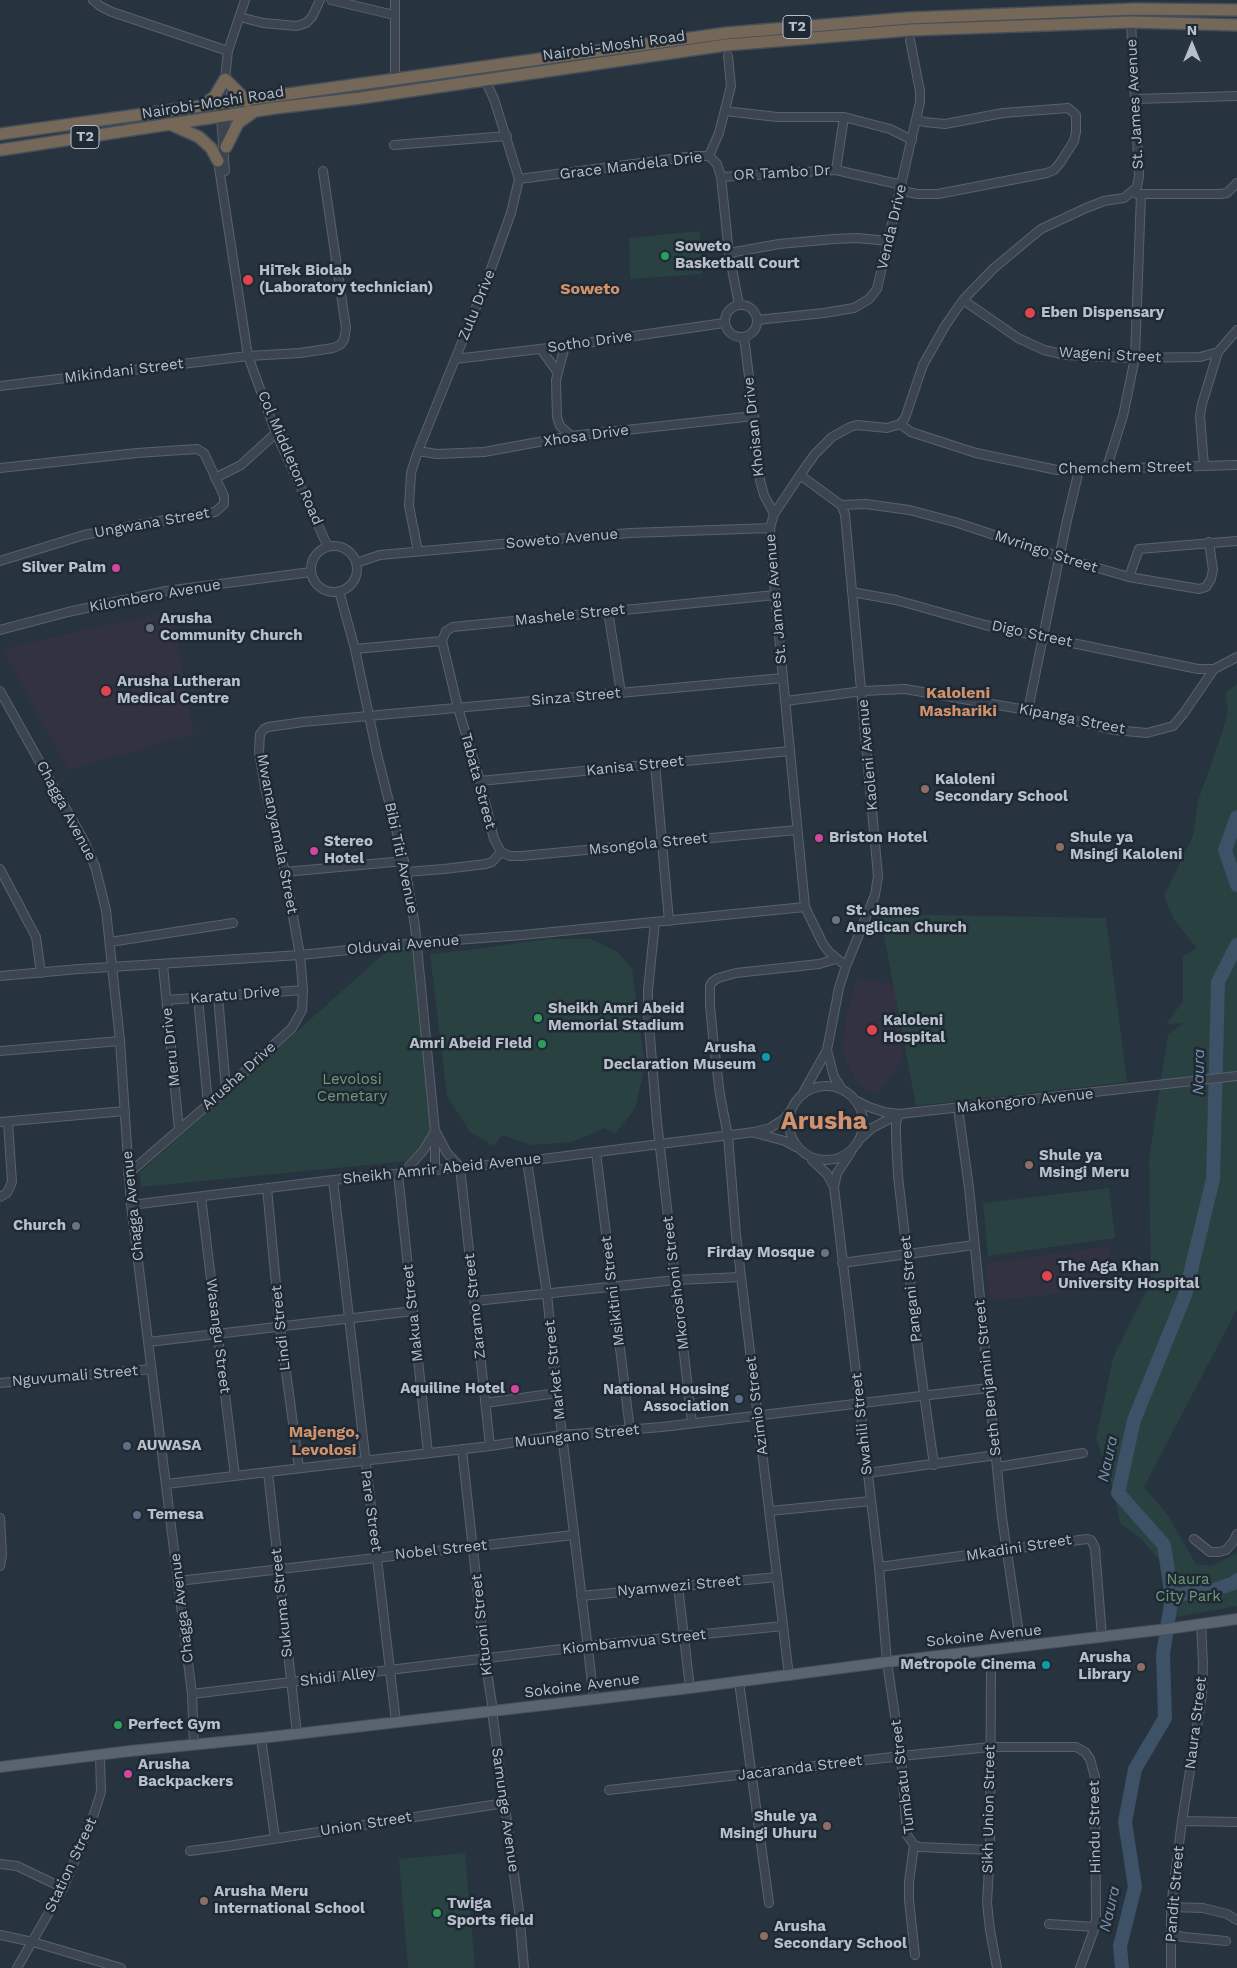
<!DOCTYPE html>
<style>
body{margin:0}
#map{position:relative;width:1237px;height:1968px;overflow:hidden;background:#27333f;font-family:"Work Sans",sans-serif}
canvas{display:block}
.north{position:absolute;left:1167px;top:20px;width:50px;height:50px;-webkit-text-stroke:4px #1f2934;paint-order:stroke;rotate:0deg;font-size:14px;font-weight:700;line-height:20px;text-align:center;color:#b7bfca}
.north::after{content:'';display:block;margin:auto;width:18px;height:22px;background:#b7bfca;clip-path:polygon(50% 0,100% 100%,50% 72%,0 100%)}
</style>
<div id="map">
<canvas width="1237" height="1968"></canvas>
<div class="north">N</div>
</div>
<script>
const ctx = document.querySelector('canvas').getContext('2d');
ctx.lineJoin = 'round';
function fillPath(path, color) { ctx.fillStyle = color; ctx.fill(path, 'evenodd'); }
const shape = rows => new Path2D(rows.map(r => 'M' + r).join(''));
function strokePath(path, color, width, dash) { ctx.strokeStyle = color; ctx.lineWidth = width; ctx.lineCap = dash ? 'butt' : 'round'; ctx.setLineDash(dash || []); ctx.stroke(path); }
function write(font, color, halo, rows, align = 'center') {
  ctx.font = font + ' "Work Sans",sans-serif'; ctx.lineWidth = 5; ctx.setLineDash([]); ctx.textBaseline = 'middle'; ctx.strokeStyle = halo; ctx.fillStyle = color; for (const [text, x, y, turn = 0] of rows) {
    ctx.save(); ctx.translate(x, y); ctx.rotate((+turn || 0) * Math.PI / 180); ctx.textAlign = isNaN(turn) ? turn : align; if (halo) ctx.strokeText(text, 0, 0); ctx.fillText(text, 0, 0); ctx.restore();
  }
}
fillPath(shape([
 [172,610,194,734,68,770,2,649],
 [857,977,895,985,902,1060,878,1095,858,1086,842,1051,847,1010],
 [1111,1246,1105,1289,990,1301,985,1263]
]), '#333241');
fillPath(shape([
 [700,231,702,274,630,279,629,238],
 [1237,684,1237,1309,1144,1487,1167,1514,1196,1564,1212,1566,1237,1553,1237,1606,1166,1619,1160,1561,1141,1539,1120,1523,1113,1488,1096,1439,1113,1358,1151,1281,1149,1159,1168,1034,1183,1023,1166,1024,1183,1001,1183,956,1197,948,1174,920,1164,896,1193,836,1198,801,1222,733,1228,711,1225,693],
 [880,914,1106,918,1127,1082,916,1106],
 [547,939,591,939,618,952,632,969,645,1067,635,1109,615,1134,605,1128,572,1142,532,1145,502,1135,494,1146,470,1132,447,1096,430,954,485,948],
 [412,941,436,1129,409,1161,141,1187,140,1172,397,942],
 [1109,1188,1115,1238,988,1256,983,1203],
 [465,1853,475,1968,408,1968,399,1859]
]), '#2a4141');
strokePath(shape([
 [1237,817,1225,850,1237,885],
 [1172,1597,1191,1592,1211,1591,1234,1583,1237,1580],
 [1122,1968,1120,1946,1135,1887,1125,1822,1135,1769,1165,1718,1163,1654,1172,1597,1164,1545,1118,1493,1134,1420,1185,1295,1213,1179,1218,982,1237,945]
]), '#3d5167', 14);
const minor = shape([
 [93,0,100,6,112,12,228,51],
 [331,0,394,15],
 [395,0,395,79],
 [240,17,263,23,297,26,306,23,312,17,320,0],
 [1135,99,1237,96],
 [725,111,777,117,844,117,890,129,912,140],
 [226,135,226,99],
 [394,145,507,136],
 [709,156,719,133,731,86,728,56],
 [218,161,248,356,276,433,328,547],
 [219,162,225,171,220,104,225,79,228,51,245,0],
 [836,170,844,117],
 [721,177,836,170,902,185],
 [519,179,694,156,709,156,717,164,721,177,729,253,739,305],
 [901,191,918,194,938,194,1047,173,1054,170,1060,163,1074,141,1076,132,1076,115,1068,108,1003,113,945,124,924,122,917,119],
 [1136,194,1220,194,1227,193,1237,183],
 [729,253,779,244,834,239,857,238,889,241],
 [963,300,1018,338,1044,350,1066,355,1131,358,1200,357,1218,352,1237,330],
 '725 321a16 16 0 1 1 32 0a16 16 0 1 1-32 0Z',
 [757,320,824,313,854,308,869,299,877,289,920,102,920,91,910,40],
 [744,337,754,416,760,480,764,495,774,514],
 [565,346,556,380,557,417,560,426,571,436],
 [541,349,558,373],
 [455,359,565,346,724,323],
 [0,386,248,356,300,353,333,348,340,345,344,340,346,328,323,171],
 [900,424,911,432,976,453,1057,470,1237,465],
 [418,451,437,454,484,452,571,436,754,416],
 [1204,466,1200,416,1202,404,1218,352],
 [1107,467,1123,416,1135,358,1141,194],
 [0,468,137,453,197,449,204,453,224,496,224,504,215,512,148,523,84,535,0,561],
 [800,475,841,505,845,514,878,876,875,895,846,966,839,988,827,1050,803,1093],
 [215,478,241,465,276,433],
 [841,505,866,504,909,510,955,522,1060,557,1129,577,1199,589,1206,587,1211,579,1213,570,1209,542],
 '311 569a23 23 0 1 1 46 0a23 23 0 1 1-46 0Z',
 [418,551,409,506,411,473,418,451,487,280,511,213,519,179,494,99,485,80],
 [356,563,380,555,567,538,630,533,770,528],
 [1129,577,1139,549,1237,541],
 [339,591,355,649,377,754,404,861,415,926,435,1131,435,1169],
 [852,592,896,600,985,625,1198,669,1214,669],
 [775,595,453,627,446,631,442,641,458,708,480,781,494,839,501,852,510,856,522,856,796,830],
 [608,611,621,693],
 [0,630,68,612,166,591,311,572],
 [355,649,442,641],
 [0,691,84,841,95,866,106,910,120,1041,131,1205,192,1694,194,1745],
 [786,701,863,691,905,689,1038,712,1114,730,1147,733,1173,726,1184,713,1214,669,1237,657],
 [1028,710,1067,520,1079,470],
 [655,764,669,921],
 [480,781,790,751],
 [0,869,36,937,41,973],
 [285,872,404,861],
 [406,872,444,869,486,864,492,862,501,852],
 [655,922,648,990,648,1013,657,1122,692,1423],
 [110,942,233,923],
 [163,965,179,1130],
 [846,966,829,952,823,944,805,907,775,595,770,528,774,514,800,475,815,454,832,437,850,427,857,425,887,428,900,424,905,418,923,365,945,326,963,300,994,268,1041,229,1086,208,1104,201,1124,198,1137,187,1139,176,1131,22],
 [0,976,79,969,300,955,417,943,522,935,805,907],
 [218,996,226,1089],
 [198,998,208,1104],
 [167,1000,303,990],
 [827,1050,834,1077,842,1089],
 [0,1051,120,1041],
 '789 1123a37 37 0 1 1 74 0a37 37 0 1 1-74 0Z',
 [855,1100,869,1107,884,1112,899,1114,1237,1076],
 [958,1108,969,1188,1002,1518,1021,1647],
 [899,1114,896,1123,896,1137,898,1176,919,1358,934,1465],
 [0,1122,125,1111],
 [436,1132,447,1153,460,1167,490,1446],
 [755,1133,785,1141,796,1147],
 [861,1138,872,1128,897,1115],
 [596,1152,630,1430],
 [851,1152,837,1173,834,1187,879,1567,887,1662,901,1756,907,1835,914,1845,919,1847,990,1850],
 [812,1160,827,1174,834,1187],
 [527,1161,547,1294,557,1393,594,1699],
 [403,1173,423,1151,434,1133],
 [128,1174,226,1089,292,1028,302,1010,303,990,300,955,285,872,265,787,259,752,260,734,264,729,268,727,303,722,783,678],
 [398,1174,428,1453],
 [333,1180,396,1722],
 [267,1188,280,1327,299,1468],
 [0,1197,7,1193,12,1182,8,1122],
 [201,1197,235,1476],
 [131,1205,333,1180,527,1161,754,1132,770,1128,784,1119,791,1110],
 [842,1263,974,1245],
 [475,1301,676,1280,741,1277],
 [148,1342,413,1311],
 [0,1383,151,1369],
 [485,1403,557,1393],
 [462,1449,485,1659,493,1711],
 [997,1467,1083,1453],
 [268,1472,297,1734],
 [868,1473,996,1455],
 [166,1484,490,1446,562,1435,662,1427,988,1388],
 [770,1511,871,1501],
 [0,1518,2,1555,0,1566],
 [1194,1539,1210,1552,1219,1552,1226,1550,1233,1542,1237,1534],
 [879,1567,1087,1539,1091,1540,1095,1548,1102,1637],
 [178,1581,573,1535],
 [678,1586,690,1688],
 [581,1596,777,1577],
 [989,1650,991,1672,990,1850,987,1903,990,1930,997,1968],
 [789,1676,736,1235,728,1136,720,1095,713,1037,710,1005,710,986,712,982,718,978,736,973,819,964,836,959],
 [739,1682,769,1903],
 [192,1694,587,1646,783,1626],
 [492,1711,519,1911,524,1968],
 [261,1738,275,1838],
 [609,1790,901,1756,990,1747,1076,1747,1085,1752,1090,1759,1095,1777,1096,1918,1095,1927,1080,1968],
 [1182,1821,1237,1822],
 [914,1845,909,1882,909,1900,915,1955],
 [190,1851,228,1846,505,1803],
 [0,1864,17,1866,63,1888],
 [1171,1907,1203,1908,1227,1914,1237,1920],
 [1049,1924,1095,1927],
 [1170,1934,1184,1937,1226,1941],
 [0,1935,33,1942,121,1968],
 [17,1968,63,1888,92,1820,101,1792,100,1755],
 [1171,1968,1171,1907,1182,1821,1202,1695,1203,1664,1201,1624]
]);
const major = shape([
 [0,1767,130,1751,261,1738,690,1688,887,1662,1167,1629,1237,1619]
]);
const highway = shape([
 [204,105,215,96,225,79,247,101],
 [172,125,199,137,211,148,218,161],
 [0,134,727,33,909,18,1134,9,1237,10],
 [226,147,238,123,252,113],
 [0,150,275,108,361,98,726,45,910,30,1131,22,1237,25]
]);
strokePath(minor, '#58626d', 10);
strokePath(major, '#47505b', 12);
strokePath(highway, '#454f5a', 14);
strokePath(minor, '#3b444f', 8);
strokePath(major, '#59646f', 10);
strokePath(highway, '#756858', 11);
for (const [x, y, r, color] of [
 [665,256,5,"#2e9e5b"],
 [248,280,6,"#e0444e"],
 [1030,313,6,"#e0444e"],
 [116,568,5,"#d1479c"],
 [150,628,5,"#6b7280"],
 [106,691,6,"#e0444e"],
 [925,789,5,"#8d6e63"],
 [819,838,5,"#d1479c"],
 [1060,847,5,"#8d6e63"],
 [314,851,5,"#d1479c"],
 [836,920,5,"#6b7280"],
 [538,1018,5,"#2e9e5b"],
 [872,1030,6,"#e0444e"],
 [542,1044,5,"#2e9e5b"],
 [766,1057,5,"#0f9aa8"],
 [1029,1165,5,"#8d6e63"],
 [76,1226,5,"#6b7280"],
 [825,1253,5,"#6b7280"],
 [1047,1276,6,"#e0444e"],
 [515,1389,5,"#d1479c"],
 [739,1399,5,"#5c6f8a"],
 [127,1446,5,"#5c6f8a"],
 [137,1515,5,"#5c6f8a"],
 [1046,1665,5,"#0f9aa8"],
 [1141,1667,5,"#8d6e63"],
 [118,1725,5,"#2e9e5b"],
 [128,1774,5,"#d1479c"],
 [827,1826,5,"#8d6e63"],
 [204,1901,5,"#8d6e63"],
 [437,1913,5,"#2e9e5b"],
 [764,1936,5,"#8d6e63"]
]) { const dot = new Path2D(); dot.arc(x, y, r, 0, 2 * Math.PI); ctx.fillStyle = color; ctx.fill(dot); strokePath(dot, '#1f2934', 2); }
for (const [x, y, w] of [
 [797,27,28],
 [85,137,28]
]) { const box = new Path2D(); box.roundRect(x - w / 2, y - 11.5, w, 23, 4); ctx.fillStyle = '#1f2934'; ctx.fill(box); strokePath(box, '#b7bfca', 1); }
write('bold 14px', '#b7bfca', null, [
 ["T2",797,27],
 ["T2",85,137]
]);
write('15px', '#b7bfca', '#1f2934', [
 ["Nairobi-Moshi Road",614,46,-8],
 ["Nairobi-Moshi Road",213,103,-9],
 ["St. James Avenue",1135,104,-93],
 ["Grace Mandela Drie",631,166,-7],
 ["OR Tambo Dr",782,173,-3],
 ["Venda Drive",892,227,-77],
 ["Zulu Drive",477,305,-68],
 ["Sotho Drive",590,342,-8],
 ["Wageni Street",1110,355,3],
 ["Mikindani Street",124,371,-7],
 ["Khoisan Drive",754,427,-96],
 ["Xhosa Drive",586,436,-8],
 ["Col Middleton Road",290,458,67],
 ["Chemchem Street",1125,468,-1],
 ["Ungwana Street",152,523,-10],
 ["Soweto Avenue",562,539,-5],
 ["Mvringo Street",1046,552,18],
 ["Kilombero Avenue",155,596,-10],
 ["St. James Avenue",776,599,-95],
 ["Mashele Street",570,615,-6],
 ["Digo Street",1032,634,12],
 ["Sinza Street",576,697,-5],
 ["Kipanga Street",1072,719,11],
 ["Kaoleni Avenue",868,755,-95],
 ["Kanisa Street",635,766,-6],
 ["Tabata Street",478,781,75],
 ["Chagga Avenue",66,811,62],
 ["Mwananyamala Street",277,834,79],
 ["Msongola Street",648,844,-6],
 ["Bibi Titi Avenue",401,858,78],
 ["Olduvai Avenue",403,945,-5],
 ["Karatu Drive",235,995,-5],
 ["Meru Drive",171,1047,-96],
 ["Arusha Drive",239,1076,-42],
 ["Makongoro Avenue",1025,1101,-6],
 ["Sheikh Amrir Abeid Avenue",442,1169,-6],
 ["Chagga Avenue",133,1206,-96],
 ["Mkoroshoni Street",676,1283,-97],
 ["Pangani Street",911,1289,-96],
 ["Msikitini Street",613,1291,-97],
 ["Zaramo Street",475,1306,-96],
 ["Makua Street",413,1313,-96],
 ["Lindi Street",281,1328,-96],
 ["Wasangu Street",218,1336,83],
 ["Market Street",555,1370,-96],
 ["Nguvumali Street",75,1376,-5],
 ["Seth Benjamin Street",988,1378,-96],
 ["Azimio Street",757,1406,-97],
 ["Swahili Street",862,1424,-96],
 ["Muungano Street",577,1436,-6],
 ["Pare Street",371,1511,82],
 ["Mkadini Street",1019,1548,-9],
 ["Nobel Street",441,1550,-6],
 ["Nyamwezi Street",679,1586,-5],
 ["Sukuma Street",282,1603,-96],
 ["Chagga Avenue",182,1608,-97],
 ["Kituoni Street",482,1625,-96],
 ["Sokoine Avenue",984,1636,-6],
 ["Kiombamvua Street",634,1642,-6],
 ["Shidi Alley",338,1677,-7],
 ["Sokoine Avenue",582,1686,-7],
 ["Naura Street",1196,1723,-83],
 ["Jacaranda Street",800,1768,-7],
 ["Tumbatu Street",903,1777,-97],
 ["Sikh Union Street",989,1809,-89],
 ["Samunge Avenue",505,1810,82],
 ["Union Street",366,1824,-9],
 ["Hindu Street",1095,1827,-91],
 ["Station Street",71,1865,-65],
 ["Pandit Street",1175,1894,-85]
]);
write('bold 15px', '#b7bfca', '#1f2934', [
 ["Soweto",675,247],
 ["Basketball Court",675,264],
 ["HiTek Biolab",259,271],
 ["(Laboratory technician)",259,288],
 ["Eben Dispensary",1041,313],
 ["Silver Palm",106,568,"right"],
 ["Arusha",160,619],
 ["Community Church",160,636],
 ["Arusha Lutheran",117,682],
 ["Medical Centre",117,699],
 ["Kaloleni",935,780],
 ["Secondary School",935,797],
 ["Briston Hotel",829,838],
 ["Shule ya",1070,838],
 ["Msingi Kaloleni",1070,855],
 ["Stereo",324,842],
 ["Hotel",324,859],
 ["St. James",846,911],
 ["Anglican Church",846,928],
 ["Sheikh Amri Abeid",548,1009],
 ["Memorial Stadium",548,1026],
 ["Kaloleni",883,1021],
 ["Hospital",883,1038],
 ["Amri Abeid FIeld",532,1044,"right"],
 ["Arusha",756,1048,"right"],
 ["Declaration Museum",756,1065,"right"],
 ["Shule ya",1039,1156],
 ["Msingi Meru",1039,1173],
 ["Church",66,1226,"right"],
 ["Firday Mosque",815,1253,"right"],
 ["The Aga Khan",1058,1267],
 ["University Hospital",1058,1284],
 ["Aquiline Hotel",505,1389,"right"],
 ["National Housing",729,1390,"right"],
 ["Association",729,1407,"right"],
 ["AUWASA",137,1446],
 ["Temesa",147,1515],
 ["Arusha",1131,1658,"right"],
 ["Library",1131,1675,"right"],
 ["Metropole Cinema",1036,1665,"right"],
 ["Perfect Gym",128,1725],
 ["Arusha",138,1765],
 ["Backpackers",138,1782],
 ["Shule ya",817,1817,"right"],
 ["Msingi Uhuru",817,1834,"right"],
 ["Arusha Meru",214,1892],
 ["International School",214,1909],
 ["Twiga",447,1904],
 ["Sports field",447,1921],
 ["Arusha",774,1927],
 ["Secondary School",774,1944]
], 'left');
write('15px', '#6f9a76', '#1f2934', [
 ["Levolosi",352,1080],
 ["Cemetary",352,1097],
 ["Naura",1188,1580],
 ["City Park",1188,1597]
]);
write('bold 16px', '#d1916b', '#1f2934', [
 ["Soweto",590,289],
 ["Kaloleni",958,693],
 ["Mashariki",958,711],
 ["Majengo,",324,1432],
 ["Levolosi",324,1450]
]);
write('italic 16px', '#7992ab', '#1f2934', [
 ["Naura",1199,1072,-89],
 ["Naura",1108,1459,-78],
 ["Naura",1110,1909,-77]
]);
write('bold 25px', '#d1916b', '#1f2934', [
 ["Arusha",824,1122]
]);
</script>
